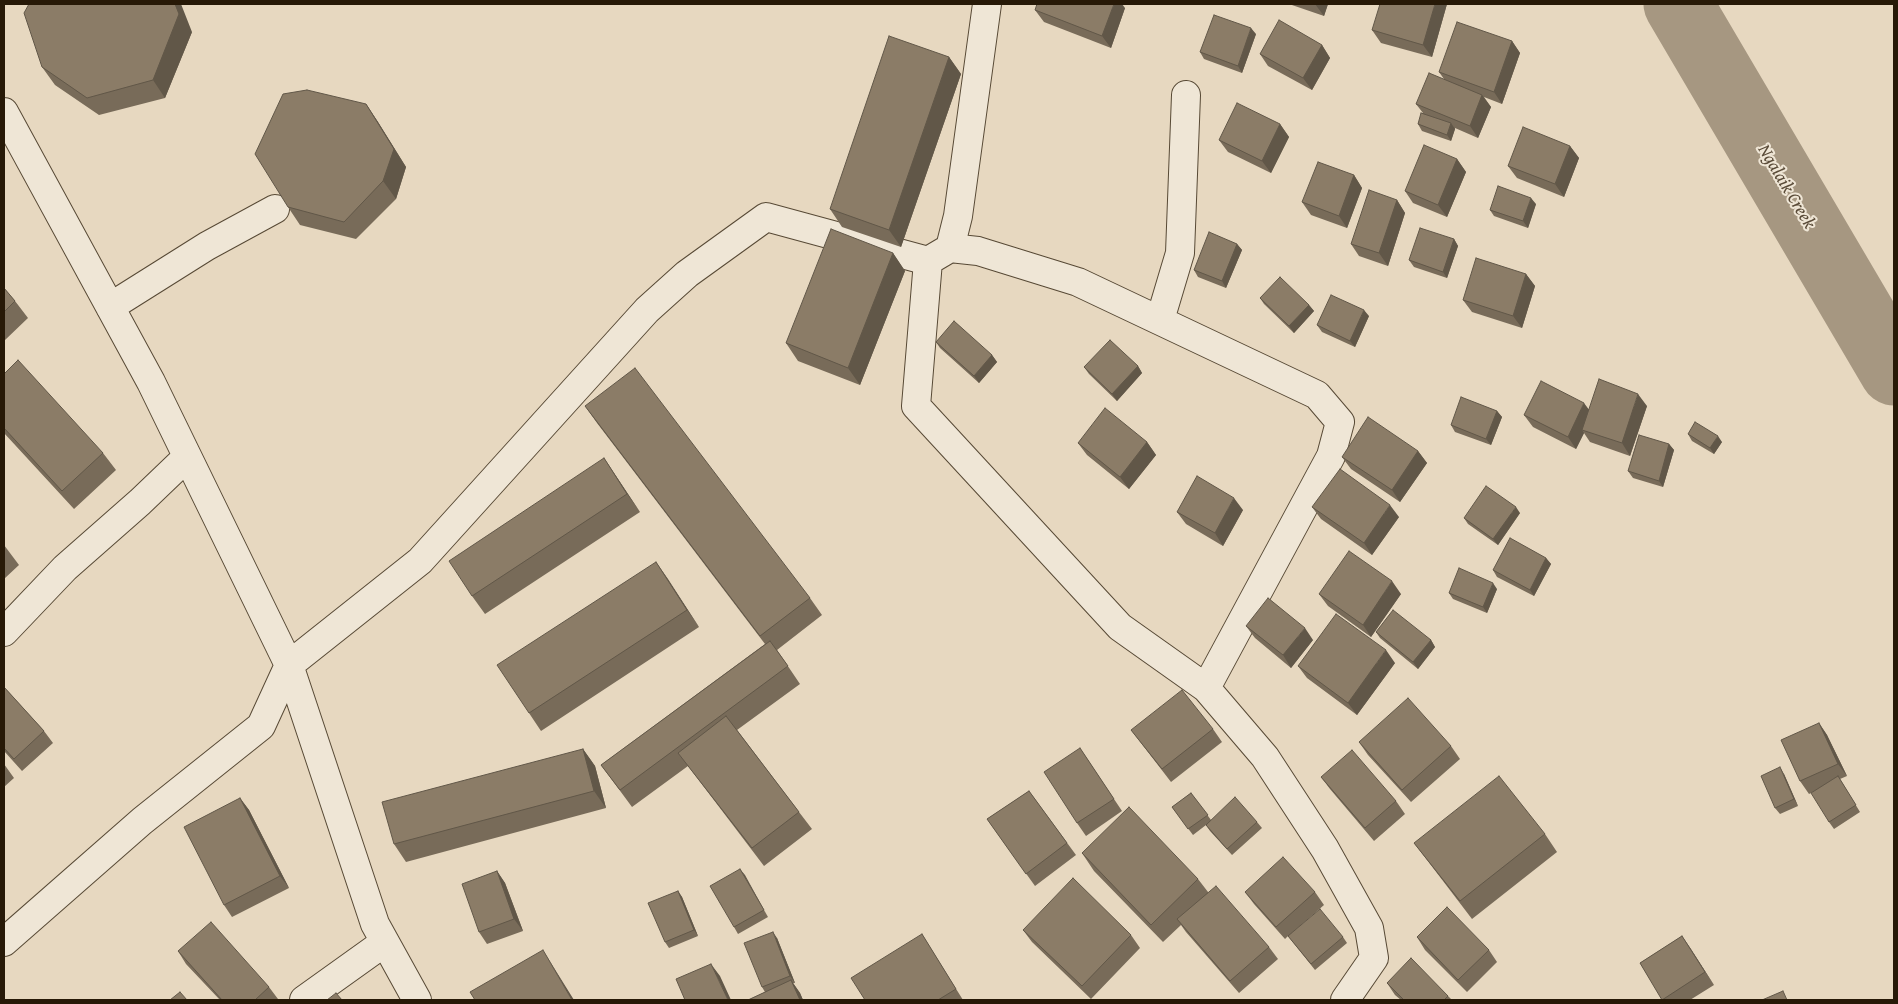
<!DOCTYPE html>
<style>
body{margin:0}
#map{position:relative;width:1898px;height:1004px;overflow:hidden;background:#e7d8c0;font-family:"Gentium Book Plus",serif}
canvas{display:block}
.frame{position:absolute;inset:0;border:5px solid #271907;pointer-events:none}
</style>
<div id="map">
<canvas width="1898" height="1004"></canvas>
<div class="frame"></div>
</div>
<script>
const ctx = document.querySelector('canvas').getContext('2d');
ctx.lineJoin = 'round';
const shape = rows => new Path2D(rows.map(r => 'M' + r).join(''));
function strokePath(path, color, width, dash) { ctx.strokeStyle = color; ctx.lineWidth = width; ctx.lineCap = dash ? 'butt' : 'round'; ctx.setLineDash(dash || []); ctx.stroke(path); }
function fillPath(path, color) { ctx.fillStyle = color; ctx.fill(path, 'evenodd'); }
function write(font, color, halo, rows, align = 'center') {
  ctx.font = font + ' "Gentium Book Plus",serif'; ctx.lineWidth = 4; ctx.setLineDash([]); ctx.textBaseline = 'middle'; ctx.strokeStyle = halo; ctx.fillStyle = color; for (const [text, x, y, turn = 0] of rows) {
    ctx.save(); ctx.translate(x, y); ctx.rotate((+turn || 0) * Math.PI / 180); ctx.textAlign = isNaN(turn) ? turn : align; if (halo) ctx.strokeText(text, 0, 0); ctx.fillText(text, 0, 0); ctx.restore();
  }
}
strokePath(shape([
 [1678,4,1894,371]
]), '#a69781', 69);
const minor = shape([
 [4,112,151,382,289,665,375,924,417,1000],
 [950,248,958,216,987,4],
 [928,261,916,406,1120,627,1206,688,1265,757,1325,849,1369,928,1374,958,1345,1000],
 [110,307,207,246,275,209],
 [1160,320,1180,253,1186,95],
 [4,632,65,568,140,502,187,457],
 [4,942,142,821,261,726,289,665,420,561,647,310,687,274,766,217,928,261,950,248,978,251,1078,282,1317,395,1340,422,1331,456,1206,688],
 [304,1000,385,942]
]);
strokePath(minor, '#574935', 30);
strokePath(minor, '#efe6d6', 28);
fillPath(shape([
 [1289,4,1328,4,1324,16],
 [1447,4,1432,57,1381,43,1372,30],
 [1125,8,1111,48,1044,22,1035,10],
 [192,32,165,98,99,115,55,85,42,67],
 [1256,34,1242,73,1204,59,1200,52],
 [1512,41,1520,53,1502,104,1484,97,1491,107,1478,138,1455,128,1455,129,1451,141,1422,131,1418,124,1423,113,1416,104,1444,79,1439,72],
 [1322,45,1330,58,1312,90,1268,66,1260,54],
 [949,57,961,74,901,247,842,227,830,209],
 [366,104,378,122,406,167,396,199,356,239,300,225,288,207],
 [1280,124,1289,137,1271,173,1228,152,1219,140],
 [1570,146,1579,158,1564,197,1517,178,1508,166],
 [1457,159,1466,172,1447,217,1413,203,1405,191],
 [1354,175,1362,188,1347,228,1311,215,1302,202],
 [1397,200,1405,213,1388,266,1359,256,1351,244],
 [1536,204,1528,228,1494,216,1490,210],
 [1454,239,1458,246,1447,278,1414,267,1409,260],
 [1237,244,1242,250,1226,288,1198,277,1194,270],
 [893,253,905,271,860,385,798,361,786,343],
 [1526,274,1535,286,1522,328,1472,312,1463,300],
 [4,288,15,301,28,318,4,341],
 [1260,298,1309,305,1314,311,1294,333,1264,304],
 [1369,316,1355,347,1322,332,1317,325],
 [936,342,992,355,997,362,979,383,940,348],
 [1138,366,1142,373,1117,401,1089,374,1084,367],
 [4,374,103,453,116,470,74,509,4,433],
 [585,406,810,598,822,615,777,650,800,684,737,730,799,812,812,829,764,866,688,766,632,807,601,765,765,644,597,423],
 [1647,406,1630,456,1590,442,1584,433,1576,449,1533,427,1524,415,1589,409],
 [1497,411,1502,417,1491,445,1455,432,1451,425],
 [1688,434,1722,442,1714,454,1692,441],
 [1147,442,1156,455,1129,489,1087,455,1078,443],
 [1669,444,1674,450,1663,487,1633,478,1628,471],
 [1418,451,1427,463,1400,502,1351,469,1342,457],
 [604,458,640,512,485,614,472,596],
 [1312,507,1399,517,1372,555,1321,519],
 [1243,510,1223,546,1186,524,1177,512],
 [1520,513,1498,545,1468,524,1464,518],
 [4,545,19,565,4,579],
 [1546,558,1551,564,1534,596,1497,577,1493,570],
 [656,562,699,627,541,731,529,713],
 [1497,589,1487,613,1453,599,1449,593],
 [1319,594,1401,594,1371,637,1328,606],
 [1246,626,1313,640,1291,668,1255,638],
 [1376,632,1431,640,1435,647,1418,669,1380,638],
 [1395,663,1357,715,1307,678,1298,666],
 [4,687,44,731,53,743,22,771,4,751],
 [1819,723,1827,735,1847,776,1840,779,1860,812,1834,829,1829,822,1815,791,1809,794,1800,781],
 [1213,729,1222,742,1171,782,1131,730],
 [1359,742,1451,746,1460,759,1411,802,1368,755],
 [1080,748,1122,811,1086,836,1077,823],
 [583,749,595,766,606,808,406,862,394,844],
 [4,764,14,778,4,787],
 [1784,774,1798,806,1780,814,1775,808],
 [1321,777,1396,801,1405,814,1374,841,1330,789],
 [1029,791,1076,855,1035,886,987,819],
 [1191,793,1211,820,1257,822,1262,828,1232,855,1210,831,1206,825,1193,835,1172,807],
 [240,798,249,810,289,888,232,917,224,905],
 [1545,834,1557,852,1472,919,1427,860,1414,843],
 [1082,853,1198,879,1208,892,1269,947,1278,959,1239,993,1186,932,1181,925,1163,942,1094,871],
 [740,869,768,917,738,934,734,927],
 [497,871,505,883,523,931,487,944,479,932],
 [678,891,682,897,698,936,669,948,665,942],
 [1245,892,1315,892,1324,905,1292,933,1343,937,1347,943,1315,970,1288,936,1285,939,1254,904],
 [1023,930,1131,935,1140,948,1091,999,1032,942],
 [922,934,930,947,963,1000,865,1000],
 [1682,936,1714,985,1690,1000,1663,1000,1640,963],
 [1417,937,1489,950,1497,962,1467,992,1425,950],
 [777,938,795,983,793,983,800,993,803,1000,748,1000,765,992,762,987],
 [178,951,269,987,278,999,277,1000,220,1000,186,964],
 [1387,983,1448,996,1452,1000,1401,1000,1395,995]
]), '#786b59');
fillPath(shape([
 [175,4,181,4,192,32,165,98,153,80],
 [1114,4,1122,4,1125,8,1111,48,1102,36],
 [1316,4,1328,4,1324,16,1315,4],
 [1435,4,1447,4,1432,57,1423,45],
 [1251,28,1256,34,1242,73,1238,66],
 [1512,41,1520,53,1502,104,1494,92],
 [1322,45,1330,58,1312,90,1303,78],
 [949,57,961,74,901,247,889,230],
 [1482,95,1491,107,1478,138,1470,126],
 [366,104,378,122,406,167,396,199,383,181],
 [1451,123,1455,129,1451,141,1447,135],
 [1280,124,1289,137,1271,173,1262,161],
 [1570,146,1579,158,1564,197,1555,184],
 [1457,159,1466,172,1447,217,1438,205],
 [1354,175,1362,188,1347,228,1339,216],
 [1531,198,1536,204,1528,228,1523,221],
 [1397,200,1405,213,1388,266,1379,253],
 [1454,239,1458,246,1447,278,1443,272],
 [1237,244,1242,250,1226,288,1222,281],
 [893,253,905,271,860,385,848,368],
 [1526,274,1535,286,1522,328,1513,316],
 [1309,305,1314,311,1294,333,1289,326],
 [1364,310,1369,316,1355,347,1350,341],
 [992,355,997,362,979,383,974,376],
 [1138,366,1142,373,1117,401,1112,394],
 [1638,394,1647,406,1630,456,1622,443],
 [1584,403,1593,415,1582,430,1584,433,1576,449,1568,437],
 [1497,411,1502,417,1491,445,1486,439],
 [1718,436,1722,442,1714,454,1710,448],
 [1147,442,1156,455,1129,489,1120,477],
 [1669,444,1674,450,1663,487,1659,481],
 [1418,451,1427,463,1400,502,1392,490],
 [604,458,640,512,627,494],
 [1234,498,1243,510,1223,546,1215,533],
 [1390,505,1399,517,1372,555,1364,543],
 [1516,507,1520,513,1498,545,1493,539],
 [1546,558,1551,564,1534,596,1530,590],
 [656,562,668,579,699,627,687,610],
 [1392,581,1401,594,1371,637,1363,625],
 [1493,583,1497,589,1487,613,1483,607],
 [1305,628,1313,640,1291,668,1283,655],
 [1431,640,1435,647,1418,669,1413,662],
 [1386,650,1395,663,1357,715,1348,703],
 [1819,723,1827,735,1847,776,1838,764],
 [583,749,595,766,606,808,594,791],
 [1780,767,1784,774,1798,806,1794,799],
 [240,798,249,810,289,888,280,876],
 [740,869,745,875,768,917,764,910],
 [497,871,505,883,523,931,514,919],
 [678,891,682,897,698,936,694,930],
 [773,932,777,938,795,983,790,976],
 [1682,936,1691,949,1714,985,1705,972],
 [543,950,551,963,574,1000,572,1000],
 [711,964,720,976,731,1000,728,1000],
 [791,980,800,993,803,1000,800,1000]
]), '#615748');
const building = shape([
 [29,4,175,4,179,14,153,80,87,98,42,67,24,13,29,4],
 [1037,4,1114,4,1102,36,1035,10,1037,4],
 [1380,4,1435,4,1423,45,1372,30,1380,4],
 [1214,15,1251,28,1238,66,1200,52,1214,15],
 [1279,20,1322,45,1303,78,1260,54,1279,20],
 [1457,22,1512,41,1494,92,1439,72,1457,22],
 [889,36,949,57,889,230,830,209,889,36],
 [1429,73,1482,95,1470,126,1416,104,1429,73],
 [307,90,366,104,394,149,383,181,344,222,288,207,255,154,283,94,307,90],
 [1237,103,1280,124,1262,161,1219,140,1237,103],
 [1421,113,1451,123,1447,135,1418,124,1421,113],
 [1523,127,1570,146,1555,184,1508,166,1523,127],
 [1424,145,1457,159,1438,205,1405,191,1424,145],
 [1318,162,1354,175,1339,216,1302,202,1318,162],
 [1498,186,1531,198,1523,221,1490,210,1498,186],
 [1369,190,1397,200,1379,253,1351,244,1369,190],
 [1420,228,1454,239,1443,272,1409,260,1420,228],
 [831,229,893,253,848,368,786,343,831,229],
 [1209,232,1237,244,1222,281,1194,270,1209,232],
 [1476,258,1526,274,1513,316,1463,300,1476,258],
 [1280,277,1309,305,1289,326,1260,298,1280,277],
 [4,288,15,301,4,312,4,288],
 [1331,295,1364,310,1350,341,1317,325,1331,295],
 [954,321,992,355,974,376,936,342,954,321],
 [1110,340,1138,366,1112,394,1084,367,1110,340],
 [18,360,103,453,62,491,4,428,4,374,18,360],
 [635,368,810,598,760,636,585,406,635,368],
 [1599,379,1638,394,1622,443,1582,430,1599,379],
 [1541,381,1584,403,1568,437,1524,415,1541,381],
 [1461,397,1497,411,1486,439,1451,425,1461,397],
 [1105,408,1147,442,1120,477,1078,443,1105,408],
 [1368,417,1418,451,1392,490,1342,457,1368,417],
 [1695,422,1718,436,1710,448,1688,434,1695,422],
 [1639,435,1669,444,1659,481,1628,471,1639,435],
 [604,458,627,494,472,596,449,561,604,458],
 [1340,469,1390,505,1364,543,1312,507,1340,469],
 [1197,476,1234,498,1215,533,1177,512,1197,476],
 [1486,486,1516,507,1493,539,1464,518,1486,486],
 [1510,538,1546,558,1530,590,1493,570,1510,538],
 [1349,551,1392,581,1363,625,1319,594,1349,551],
 [656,562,687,610,529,713,497,665,656,562],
 [1459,568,1493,583,1483,607,1449,593,1459,568],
 [1268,598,1305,628,1283,655,1246,626,1268,598],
 [1393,610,1431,640,1413,662,1376,632,1393,610],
 [1336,614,1386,650,1348,703,1298,666,1336,614],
 [770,641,788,666,620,790,601,765,770,641],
 [4,687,44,731,14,759,4,748,4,687],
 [1182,690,1213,729,1162,769,1131,730,1182,690],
 [1408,698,1451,746,1402,790,1359,742,1408,698],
 [726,716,799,812,752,848,678,753,726,716],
 [1819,723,1838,764,1800,781,1781,740,1819,723],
 [1080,748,1114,799,1077,823,1044,772,1080,748],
 [583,749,594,791,394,844,382,802,583,749],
 [1352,750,1396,801,1365,828,1321,777,1352,750],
 [1780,767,1794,799,1775,808,1761,776,1780,767],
 [1499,776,1545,834,1460,901,1414,843,1499,776],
 [1838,776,1856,805,1829,822,1811,793,1838,776],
 [1029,791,1067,843,1026,874,987,819,1029,791],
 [1191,793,1208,815,1188,829,1172,807,1191,793],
 [1235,797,1257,822,1227,849,1206,825,1235,797],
 [240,798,280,876,224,905,184,827,240,798],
 [1129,807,1198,879,1151,925,1082,853,1129,807],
 [1283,857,1315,892,1276,927,1245,892,1283,857],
 [740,869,764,910,734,927,710,886,740,869],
 [497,871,514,919,479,932,462,884,497,871],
 [1073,878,1131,935,1082,986,1023,930,1073,878],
 [1216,886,1269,947,1230,981,1177,919,1216,886],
 [678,891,694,930,665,942,648,903,678,891],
 [1447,907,1489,950,1458,980,1417,937,1447,907],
 [1320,909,1343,937,1311,964,1288,936,1320,909],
 [211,922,269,987,255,1000,222,1000,178,951,211,922],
 [773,932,790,976,762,987,744,943,773,932],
 [922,934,956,989,938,1000,865,1000,851,978,922,934],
 [1682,936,1705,972,1662,1000,1640,963,1682,936],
 [543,950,572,1000,475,1000,470,992,543,950],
 [1411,958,1448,996,1444,1000,1404,1000,1387,983,1411,958],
 [711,964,728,1000,685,1000,676,979,711,964],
 [791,980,800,1000,748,1000,791,980],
 [1783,991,1787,1000,1762,1000,1783,991],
 [180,992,187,1000,170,1000,180,992],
 [336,993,342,1000,327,1000,336,993]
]);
fillPath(building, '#8b7c67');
strokePath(building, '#615748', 1);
write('italic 18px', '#5a4b38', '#efe6d6', [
 ["Ngalaik Creek",1786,187,59]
]);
</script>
